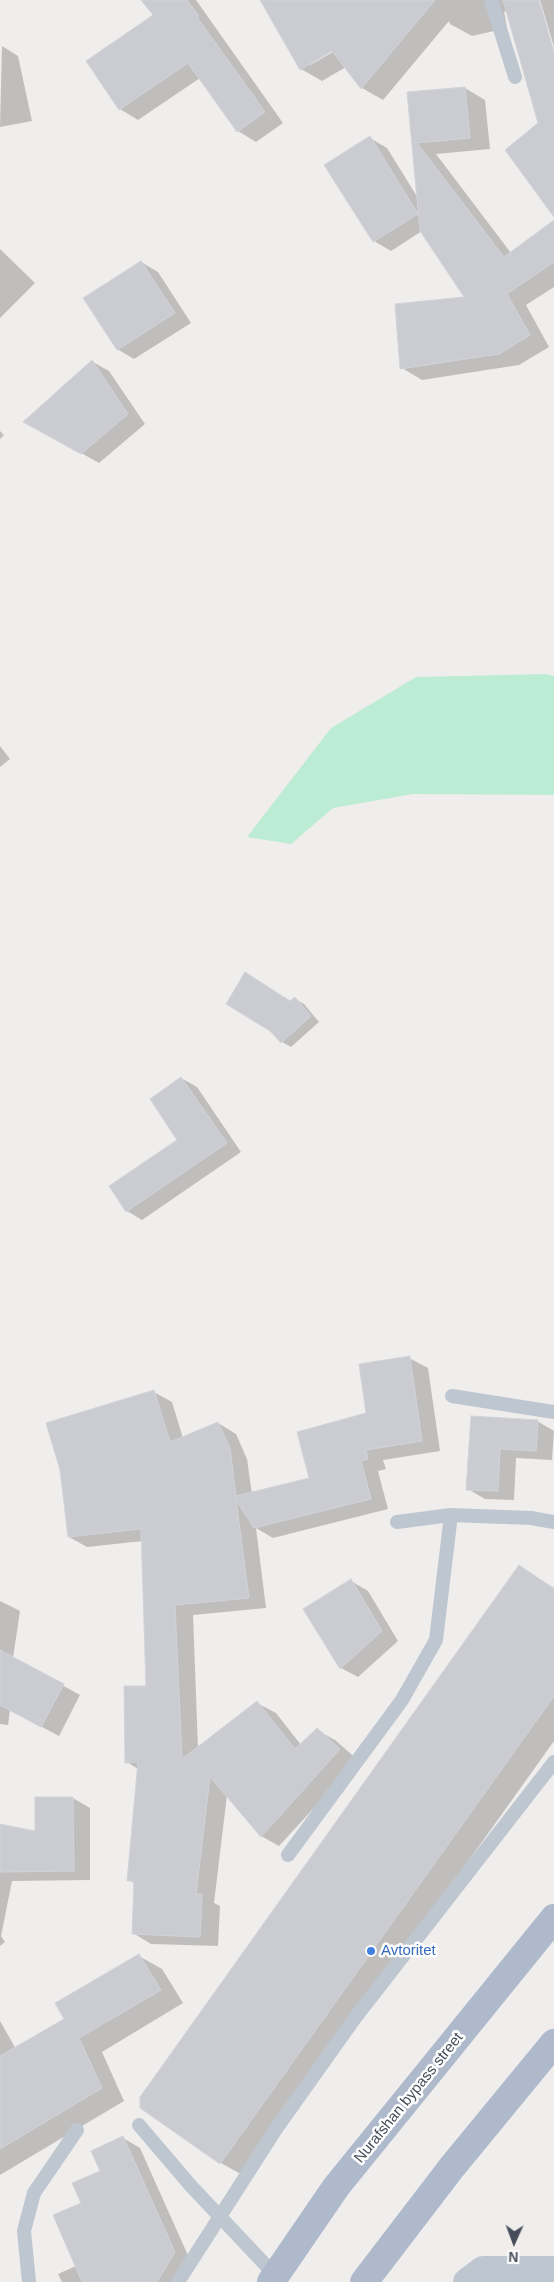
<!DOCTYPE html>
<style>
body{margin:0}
#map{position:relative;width:554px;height:2282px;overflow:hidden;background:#f0eded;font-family:Helvetica,sans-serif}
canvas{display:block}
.north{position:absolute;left:489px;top:2217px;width:50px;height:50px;-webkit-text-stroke:4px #fff;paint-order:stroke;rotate:182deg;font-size:14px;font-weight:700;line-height:20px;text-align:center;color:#464e5a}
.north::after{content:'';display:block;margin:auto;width:18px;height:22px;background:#464e5a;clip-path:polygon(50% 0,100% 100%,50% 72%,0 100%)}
</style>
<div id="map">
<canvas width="554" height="2282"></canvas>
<div class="north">N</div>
</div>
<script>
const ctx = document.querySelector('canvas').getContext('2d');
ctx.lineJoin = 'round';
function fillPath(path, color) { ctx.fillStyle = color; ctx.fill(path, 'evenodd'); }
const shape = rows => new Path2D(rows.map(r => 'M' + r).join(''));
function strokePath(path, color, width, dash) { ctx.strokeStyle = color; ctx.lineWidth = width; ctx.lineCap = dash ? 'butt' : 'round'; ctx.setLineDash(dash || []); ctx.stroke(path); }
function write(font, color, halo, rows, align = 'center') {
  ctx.font = font + ' Helvetica,sans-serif'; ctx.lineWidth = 5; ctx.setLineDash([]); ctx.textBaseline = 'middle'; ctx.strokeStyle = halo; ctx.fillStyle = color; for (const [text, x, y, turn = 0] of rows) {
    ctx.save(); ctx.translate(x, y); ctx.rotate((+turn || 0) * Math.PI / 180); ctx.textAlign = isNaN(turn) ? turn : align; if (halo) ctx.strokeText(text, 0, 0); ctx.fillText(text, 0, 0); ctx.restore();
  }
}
fillPath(shape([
 [546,674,554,676,554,795,413,794,333,808,291,844,247,837,331,728,416,677]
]), '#bdecd4');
fillPath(shape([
 [143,0,196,0,283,123,256,142,238,131,200,78,138,120,120,109,88,61,154,15],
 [269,0,538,0,554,57,554,120,508,13,504,11,507,28,472,36,450,24,449,21,383,100,362,88,346,67,322,81,301,69],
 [337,47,338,49,310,65,310,63],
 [540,0,554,0,554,47],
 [2,46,18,56,32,121,0,127],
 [465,88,485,100,490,149,436,154,511,253,554,222,554,287,526,305,549,347,519,365,422,380,402,368,466,298,422,231,391,251,374,241,370,138,387,148,418,198,408,94],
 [0,249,35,283,0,318],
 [141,262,158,272,191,323,134,359,117,349],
 [93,362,109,371,145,424,99,463,26,422],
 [0,431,4,435,0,439],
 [0,746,10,759,0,767],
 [295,999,304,1004,319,1022,291,1047,282,1042,291,1002],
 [181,1078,197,1087,241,1152,142,1220,127,1211,179,1140],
 [409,1358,428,1368,440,1451,383,1460,386,1469,378,1471,388,1509,273,1538,256,1528,266,1608,193,1615,198,1748,257,1703,276,1713,301,1745,317,1730,335,1740,358,1760,279,1846,261,1836,227,1795,214,1903,220,1906,218,1946,151,1944,133,1933,135,1884,129,1880,138,1769,127,1762,147,1687,143,1541,87,1547,69,1537,154,1392,172,1402,183,1438,218,1423,236,1434,247,1459,252,1494,311,1479,368,1414],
 [472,1417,537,1421,554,1431,552,1460,516,1458,514,1500,485,1499,468,1489],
 [520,1567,554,1588,554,1741,244,2176,221,2163,142,2107],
 [351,1581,368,1591,398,1641,358,1677,341,1668],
 [0,1601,20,1611,13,1658,80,1695,59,1736,10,1710,8,1725,0,1724],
 [73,1798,90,1808,90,1880,12,1881,1,1936,5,1942,0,1946,0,1825,36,1832],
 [139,1956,162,1969,183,2003,102,2052,124,2101,0,2175,0,2021,16,2049,65,2020],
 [123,2138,140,2148,191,2262,179,2282,62,2282,58,2274,76,2266,82,2204]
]), '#0003');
const building = shape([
 [141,0,187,0,199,16,197,17,265,112,237,132,188,63,119,110,86,61,153,15,141,0],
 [260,0,435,0,361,89,332,51,300,70,260,0],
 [503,0,539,0,554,52,554,217,505,150,538,123,503,0],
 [465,87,470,138,417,143,504,257,554,220,554,262,507,294,530,335,499,354,400,369,395,304,464,297,420,231,407,92,465,87],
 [370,136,418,214,373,242,324,165,370,136],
 [141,261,175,313,117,350,83,298,141,261],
 [92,360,128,414,81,454,23,422,92,360],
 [245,972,290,1001,295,997,311,1016,281,1043,270,1031,226,1004,245,972],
 [181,1077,227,1143,126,1212,109,1186,177,1140,150,1099,181,1077],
 [410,1356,422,1441,366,1450,368,1459,361,1461,371,1499,254,1528,236,1500,249,1598,175,1605,182,1759,257,1701,295,1749,317,1728,340,1749,261,1837,210,1777,196,1894,202,1894,200,1937,132,1934,134,1881,127,1881,138,1762,125,1763,124,1686,146,1686,141,1529,68,1537,60,1470,46,1423,154,1390,170,1442,218,1422,230,1448,236,1496,309,1478,297,1432,366,1413,359,1364,410,1356],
 [471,1416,538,1420,536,1451,500,1449,498,1491,466,1490,471,1416],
 [519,1565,554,1589,554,1696,220,2164,140,2108,140,2097,519,1565],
 [351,1579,382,1631,340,1669,303,1609,351,1579],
 [0,1650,64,1684,41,1727,0,1705,0,1650],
 [35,1797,73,1797,74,1871,0,1872,0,1824,35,1831,35,1797],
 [139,1954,161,1990,79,2038,102,2088,0,2149,0,2056,64,2019,55,2003,139,1954],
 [123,2136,175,2252,157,2282,82,2282,53,2215,81,2203,72,2183,100,2171,91,2151,123,2136]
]);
fillPath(building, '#caccd2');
strokePath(building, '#d1d3d9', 1);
strokePath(shape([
 [491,0,515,77],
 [452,1396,554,1412],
 [397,1522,451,1515,531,1518,554,1522],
 [288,1855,402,1700,436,1640,451,1515],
 [139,2125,191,2186,275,2275],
 [29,2282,24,2231,34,2193,77,2130],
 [178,2282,276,2129,355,2018,554,1762]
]), '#bec6cf', 14);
strokePath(shape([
 [467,2282,483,2270,554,2270]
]), '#bec6cf', 28);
strokePath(shape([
 [271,2282,336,2187,554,1918],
 [364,2282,452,2167,554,2043]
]), '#aeb9cb', 28);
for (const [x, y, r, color] of [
 [371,1951,5,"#3f7fe0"]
]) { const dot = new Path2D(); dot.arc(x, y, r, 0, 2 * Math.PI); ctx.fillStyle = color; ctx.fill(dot); strokePath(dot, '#fff', 2); }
write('15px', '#366cbe', '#fff', [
 ["Avtoritet",381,1951]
], 'left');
write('15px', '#464e5a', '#fff', [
 ["Nurafshan bypass street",409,2098,-51]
]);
</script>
